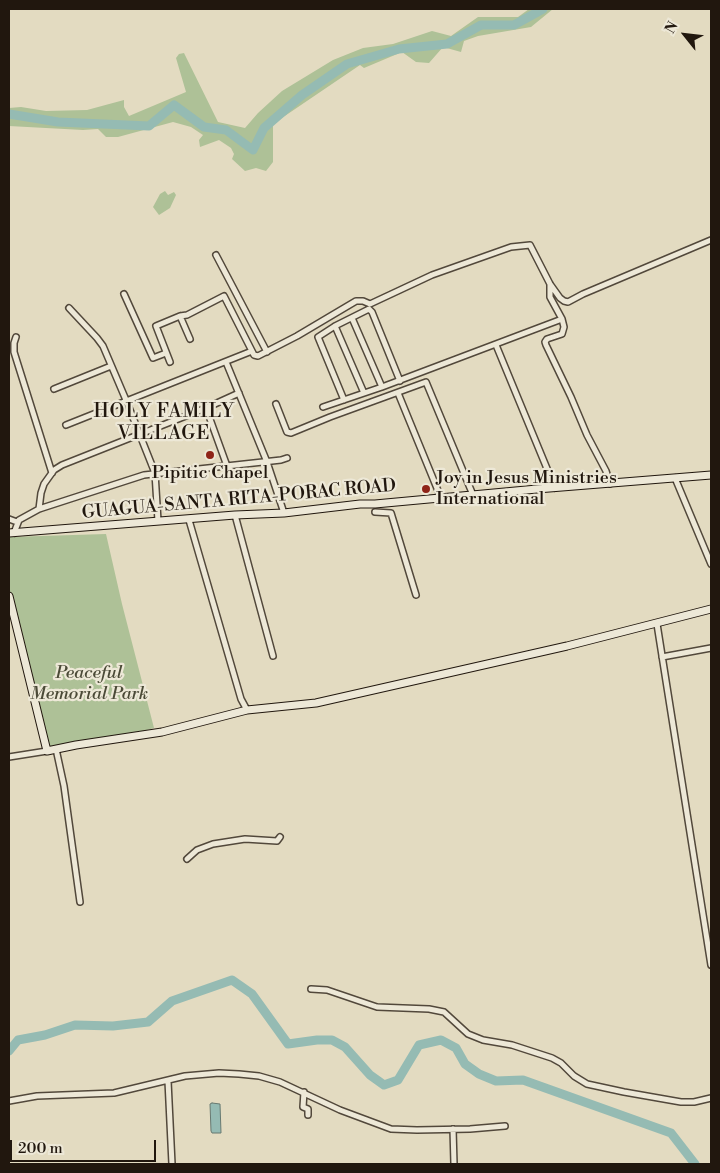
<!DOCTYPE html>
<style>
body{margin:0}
#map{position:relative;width:720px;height:1173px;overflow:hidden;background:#e3dbc1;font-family:"Libre Bodoni",serif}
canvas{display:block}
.frame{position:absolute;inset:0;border:10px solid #21170e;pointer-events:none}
.north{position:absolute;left:660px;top:10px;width:50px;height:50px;-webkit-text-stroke:4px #ede8d7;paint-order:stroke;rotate:299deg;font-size:14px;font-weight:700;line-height:20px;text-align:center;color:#21170e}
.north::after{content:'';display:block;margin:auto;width:18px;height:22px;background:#21170e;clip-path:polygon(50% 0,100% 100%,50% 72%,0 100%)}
.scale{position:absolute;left:10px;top:1140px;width:146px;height:22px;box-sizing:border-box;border:2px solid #21170e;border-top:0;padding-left:6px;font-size:15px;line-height:18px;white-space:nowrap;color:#21170e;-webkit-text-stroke:4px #ede8d7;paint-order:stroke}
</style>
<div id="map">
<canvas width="720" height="1173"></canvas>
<div class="frame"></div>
<div class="north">N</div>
<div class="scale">200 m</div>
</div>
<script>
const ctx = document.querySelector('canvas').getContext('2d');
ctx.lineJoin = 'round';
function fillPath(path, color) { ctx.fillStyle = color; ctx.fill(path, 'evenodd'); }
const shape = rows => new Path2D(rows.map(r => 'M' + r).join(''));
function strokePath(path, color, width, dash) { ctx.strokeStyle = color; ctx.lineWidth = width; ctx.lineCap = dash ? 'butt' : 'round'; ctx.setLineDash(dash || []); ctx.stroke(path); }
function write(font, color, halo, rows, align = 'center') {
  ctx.font = font + ' "Libre Bodoni",serif'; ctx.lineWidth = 4.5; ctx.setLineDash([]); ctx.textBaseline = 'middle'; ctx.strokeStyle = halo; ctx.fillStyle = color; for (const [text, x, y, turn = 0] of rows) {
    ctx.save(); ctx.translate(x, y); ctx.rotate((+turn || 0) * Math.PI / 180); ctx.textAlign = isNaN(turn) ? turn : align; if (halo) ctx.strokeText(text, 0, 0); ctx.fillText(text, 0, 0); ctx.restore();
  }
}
fillPath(shape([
 [529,9,553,9,531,27,478,36,464,41,461,52,443,47,429,63,416,62,402,52,364,68,360,65,273,124,273,162,266,171,256,168,245,171,232,159,234,154,231,148,219,140,200,147,199,140,203,135,191,127,173,122,118,137,106,137,98,129,83,130,9,126,9,108,21,107,46,111,87,110,124,100,124,107,129,116,186,92,176,58,179,54,184,53,218,122,245,128,258,113,282,91,333,60,363,48,393,44,432,31,451,36,478,17,518,17],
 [165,191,168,195,174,192,176,195,170,208,159,215,153,207,160,194],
 [106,534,122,604,154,728,136,733,50,747,9,588,9,537]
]), '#aec197');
const water = shape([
 [212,1103,220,1104,221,1133,212,1133,211,1131,210,1104,212,1103]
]);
fillPath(water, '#95bbb3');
strokePath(water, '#677971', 1);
strokePath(shape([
 [9,114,58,122,149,126,174,105,204,127,226,130,253,150,264,128,302,95,347,64,399,49,447,44,481,25,514,25,543,9],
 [9,1051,18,1040,45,1035,75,1025,113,1026,148,1022,172,1001,232,980,252,994,288,1044,317,1040,332,1040,345,1047,370,1075,384,1085,398,1080,419,1045,441,1040,456,1048,465,1064,479,1074,496,1081,523,1080,671,1133,695,1164]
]), '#95bbb3', 9);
const street = shape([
 [216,255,267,352],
 [550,284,550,297,562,319,564,327,562,334,547,339,545,342,546,345,571,397,587,435,606,471,610,484],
 [124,294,153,358,166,353],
 [69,308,97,338,103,346,126,400,155,473,158,521],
 [180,316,190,339],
 [352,318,382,387],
 [335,326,364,393],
 [16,337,14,343,14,352,52,473],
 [496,345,555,488],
 [170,362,156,326,180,316,187,315,224,296,254,355,258,356,297,336,356,301,363,301,370,304,432,275,511,247,530,245,550,284,560,298,564,301,568,302,583,294,711,240],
 [226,362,267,462,284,513],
 [54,389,111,366],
 [398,393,441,498],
 [344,400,318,337,335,326,369,309,372,312,400,381],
 [276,404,287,432,291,433,330,417,426,382,473,495],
 [323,407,382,387,562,319],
 [206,408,227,466],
 [66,425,252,351],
 [675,478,711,564],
 [39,509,41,493,44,484,54,470,62,465,206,408,239,393],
 [375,512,391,513,416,595],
 [235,515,273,656],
 [9,519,17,522],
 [189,520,241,699,247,710],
 [14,533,19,520,39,509,144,475,281,460,287,458],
 [657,624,711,965],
 [662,657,711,648],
 [56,749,64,786,80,902],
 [9,757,47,751],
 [187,859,197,850,213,844,245,839,277,841,280,837],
 [311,989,327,990,377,1007,429,1009,444,1012,468,1034,483,1040,512,1045,552,1058,561,1063,574,1076,587,1084,624,1092,681,1102,694,1102,711,1098],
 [168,1081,172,1164],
 [304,1092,303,1107,308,1109,308,1115],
 [9,1101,37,1096,114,1093,185,1076,219,1073,239,1074,259,1076,280,1082,340,1110,391,1129,417,1130,470,1129,505,1126],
 [453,1129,454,1164]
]);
const secondary = shape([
 [9,533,235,515,284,513,360,504,375,504,537,489,711,475],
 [9,596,47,751,76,745,162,732,247,710,316,703,567,646,711,609]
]);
strokePath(street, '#52483b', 8);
strokePath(secondary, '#21170e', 9);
strokePath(street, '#ede8d7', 5);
strokePath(secondary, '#ede8d7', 7);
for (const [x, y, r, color] of [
 [210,455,5,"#8f2418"],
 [426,489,5,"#8f2418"]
]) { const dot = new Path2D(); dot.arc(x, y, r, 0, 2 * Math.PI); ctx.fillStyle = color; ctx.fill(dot); strokePath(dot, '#ede8d7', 2); }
write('18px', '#21170e', '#ede8d7', [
 ["Pipitic Chapel",210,474],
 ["Joy in Jesus Ministries",436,479,"left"],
 ["International",436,500,"left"]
]);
write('18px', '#21170e', '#ede8d7', [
 ["GUAGUA-SANTA RITA-PORAC ROAD",239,500,-5]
]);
write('italic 18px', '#4b4a37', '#ede8d7', [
 ["Peaceful",89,674],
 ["Memorial Park",89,695]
]);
ctx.letterSpacing = '1px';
write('19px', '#21170e', '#ede8d7', [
 ["HOLY FAMILY",164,412],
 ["VILLAGE",164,434]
]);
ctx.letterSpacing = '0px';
</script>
